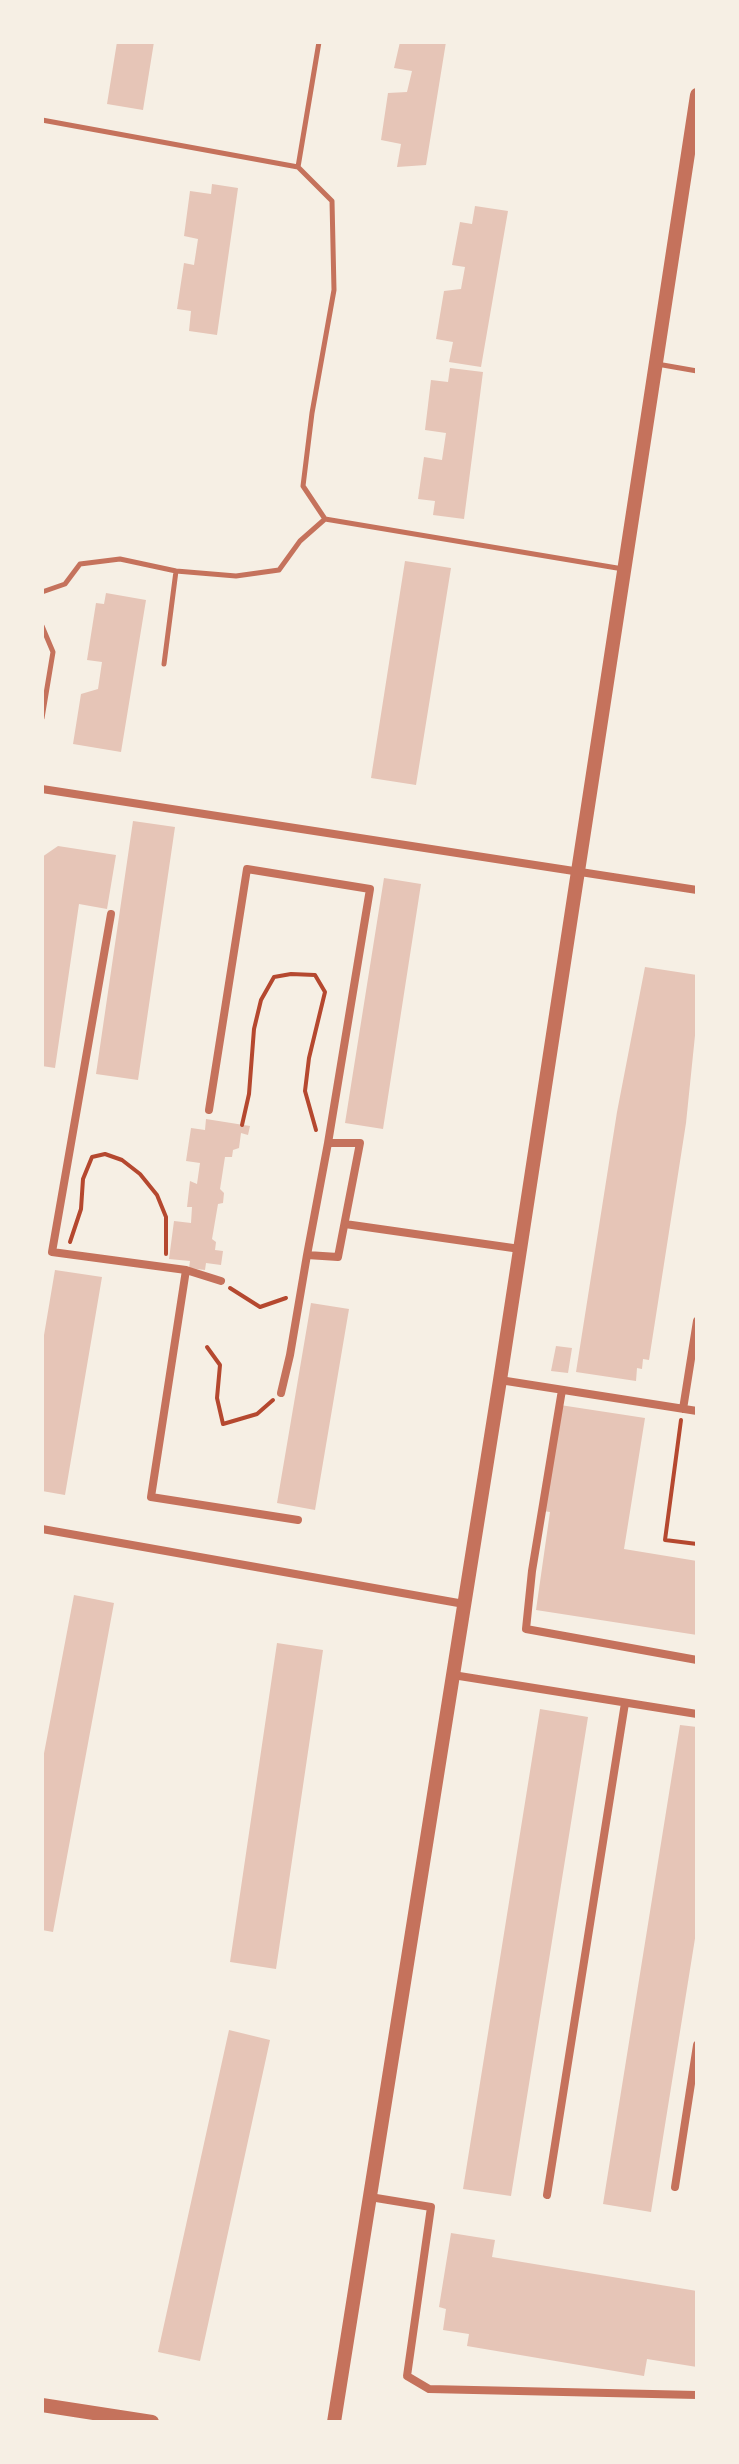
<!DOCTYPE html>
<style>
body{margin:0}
#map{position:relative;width:739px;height:2464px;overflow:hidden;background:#f6efe4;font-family:"IBM Plex Sans",sans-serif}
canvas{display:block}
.frame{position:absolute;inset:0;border:44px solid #f6efe4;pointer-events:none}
</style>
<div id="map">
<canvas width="739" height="2464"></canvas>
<div class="frame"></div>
</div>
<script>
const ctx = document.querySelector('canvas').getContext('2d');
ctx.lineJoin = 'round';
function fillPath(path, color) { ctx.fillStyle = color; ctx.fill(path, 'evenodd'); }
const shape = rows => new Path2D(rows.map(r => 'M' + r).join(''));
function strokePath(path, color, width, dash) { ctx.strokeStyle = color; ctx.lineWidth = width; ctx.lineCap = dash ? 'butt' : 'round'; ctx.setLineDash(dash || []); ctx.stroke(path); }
fillPath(shape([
 [117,42,154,42,143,110,107,104],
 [400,42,446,42,426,165,397,167,401,144,381,140,388,93,407,92,412,71,394,68],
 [212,184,238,188,217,335,189,331,191,311,177,309,184,263,194,265,198,239,184,236,190,191,211,194],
 [475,206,508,211,481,367,449,362,453,342,436,339,444,291,461,289,465,267,452,265,460,222,472,224],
 [450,368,483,372,464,519,433,515,435,501,418,499,424,457,442,460,446,433,425,430,431,380,448,382],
 [405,561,451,568,416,785,371,778],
 [106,593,146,600,121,752,73,744,81,694,98,689,102,662,87,660,96,603,104,604],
 [133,821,175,827,138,1080,96,1074],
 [58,846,116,855,107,909,79,904,55,1068,42,1066,42,857],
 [384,878,421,884,383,1129,345,1123],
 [645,967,697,975,697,1016,686,1123,649,1360,643,1359,642,1369,637,1368,636,1381,576,1372,617,1112],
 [206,1119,250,1126,248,1135,241,1133,239,1148,233,1150,232,1157,225,1157,220,1189,224,1193,223,1203,218,1204,212,1239,216,1242,215,1250,223,1251,221,1265,206,1263,205,1270,189,1268,190,1261,169,1259,174,1221,191,1223,192,1207,187,1207,190,1181,197,1184,200,1163,186,1161,191,1128,205,1130],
 [55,1270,102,1277,65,1495,42,1491,42,1347],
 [311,1303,349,1309,315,1510,277,1503],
 [556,1346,572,1348,568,1373,551,1371],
 [560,1405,645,1418,624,1549,697,1561,697,1635,536,1610,550,1512,543,1511],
 [74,1595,114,1603,53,1932,42,1930,42,1764],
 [277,1643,323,1650,276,1969,230,1962],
 [540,1709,588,1717,511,2196,463,2189],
 [680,1725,697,1727,697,1926,651,2212,603,2204],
 [229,2030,270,2040,200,2361,158,2352],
 [451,2233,495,2240,492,2257,697,2291,697,2367,647,2359,644,2376,467,2346,469,2334,443,2330,446,2309,439,2307]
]), '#e6c5b7');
strokePath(shape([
 [242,1125,249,1094,254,1029,261,1000,274,977,291,974,315,975,325,992,309,1058,305,1091,316,1130],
 [70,1242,81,1209,83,1179,92,1157,105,1154,122,1160,140,1174,157,1195,166,1217,166,1254],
 [230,1288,260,1307,286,1298],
 [207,1347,220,1365,217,1398,223,1424,257,1414,273,1400],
 [681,1420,665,1540,697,1544]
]), '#b5482f', 4);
strokePath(shape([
 [42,120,298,167,332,201,334,290,312,413,303,486,325,519,623,569],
 [298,167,319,42],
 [657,364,697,371],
 [42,592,65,584,80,564,120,559,176,571,236,576,279,570,300,541,325,519],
 [42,626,53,652,42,718],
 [164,664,176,571]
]), '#c5725c', 5);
strokePath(shape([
 [42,789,697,890],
 [111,914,52,1252,186,1270,221,1281],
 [209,1110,247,869,370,889,328,1143,360,1143,338,1257,307,1255,328,1143],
 [345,1224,520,1249],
 [186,1270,151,1497,298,1520],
 [500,1380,697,1411],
 [562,1390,532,1571,526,1629,697,1660],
 [281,1393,290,1355,307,1255],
 [683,1409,697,1321],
 [42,1529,464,1604],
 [453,1675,697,1714],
 [675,2187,697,2045],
 [547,2195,625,1703],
 [370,2197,431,2207,407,2376,429,2389,697,2395]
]), '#c5725c', 8);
strokePath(shape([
 [42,2405,152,2422],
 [334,2422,500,1380,697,95]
]), '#c5725c', 14);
</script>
